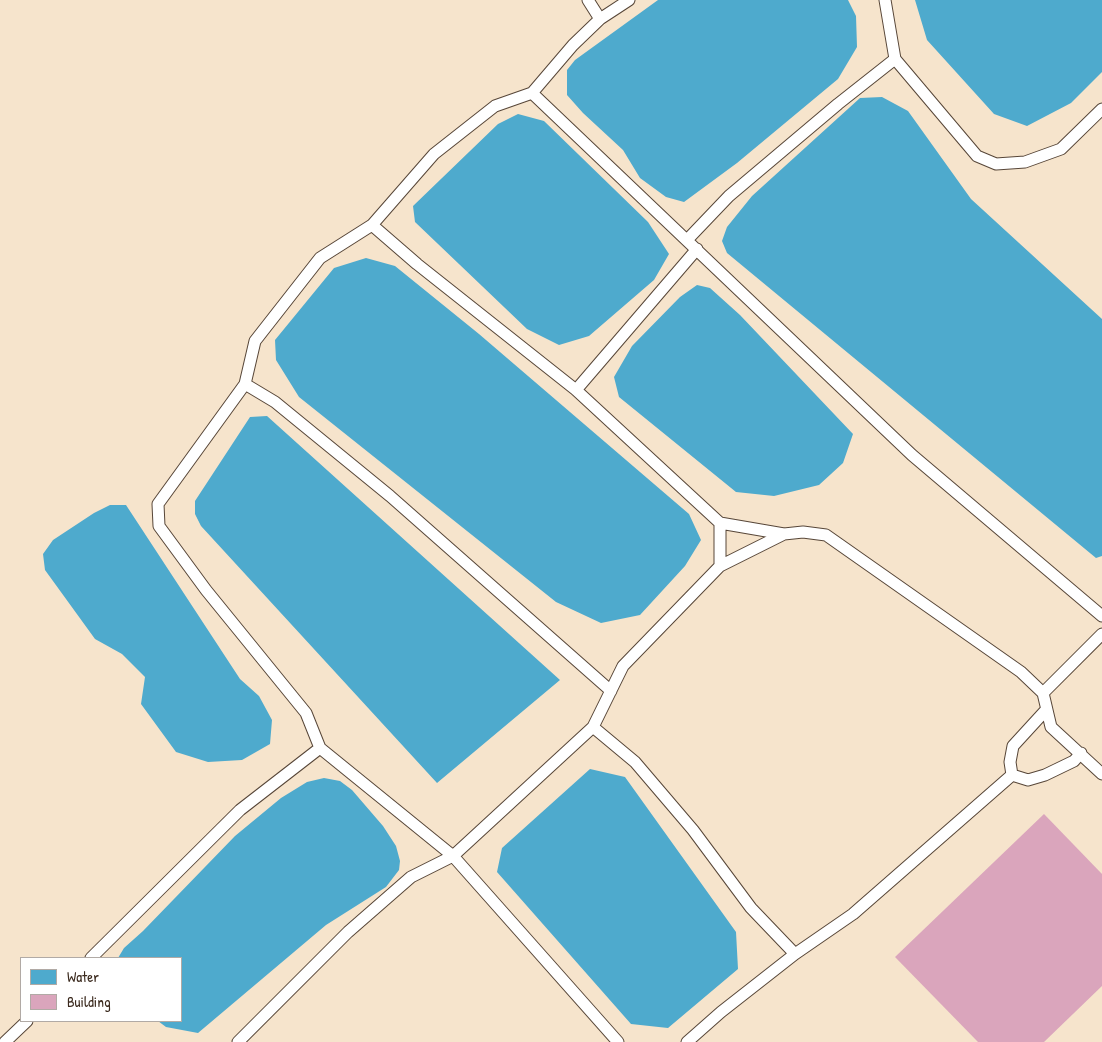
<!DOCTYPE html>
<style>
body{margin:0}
#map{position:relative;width:1102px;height:1042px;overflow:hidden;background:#f6e4cc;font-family:"Patrick Hand",sans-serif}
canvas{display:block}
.legend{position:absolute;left:20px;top:957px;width:162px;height:65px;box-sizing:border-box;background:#fff;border:1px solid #b1aaa5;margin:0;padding:6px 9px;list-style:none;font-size:15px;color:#3b2a1e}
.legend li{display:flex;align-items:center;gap:10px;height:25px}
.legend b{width:25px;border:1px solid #b1aaa5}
</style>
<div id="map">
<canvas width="1102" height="1042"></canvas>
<ul class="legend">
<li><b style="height:14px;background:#4eaacd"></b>Water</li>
<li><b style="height:14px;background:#daa5bc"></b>Building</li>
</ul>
</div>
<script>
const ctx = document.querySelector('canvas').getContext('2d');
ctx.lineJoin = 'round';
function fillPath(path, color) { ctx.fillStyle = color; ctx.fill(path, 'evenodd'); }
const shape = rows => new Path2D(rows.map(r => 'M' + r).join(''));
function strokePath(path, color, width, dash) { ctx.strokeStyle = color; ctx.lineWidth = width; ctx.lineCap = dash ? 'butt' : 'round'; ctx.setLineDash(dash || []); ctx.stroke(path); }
fillPath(shape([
 [658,0,848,0,856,16,857,47,838,79,737,163,684,202,666,197,640,178,623,150,583,113,567,95,567,70,575,60],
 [915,0,1102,0,1102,72,1071,103,1027,126,994,114,927,40],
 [882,97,908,111,971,199,1102,319,1102,556,1096,558,727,253,722,241,727,227,752,196,860,98],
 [518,114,544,121,648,222,669,254,654,280,589,336,559,345,527,329,415,222,413,206,498,124],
 [366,258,395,266,479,334,689,514,701,540,685,566,640,615,601,623,556,602,299,397,276,360,275,340,334,268],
 [697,285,710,288,740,315,853,434,843,463,819,485,774,496,736,492,619,397,614,377,632,346,680,297],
 [267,416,560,680,437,783,201,526,195,514,195,501,250,417],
 [110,505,126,505,240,679,259,696,272,720,270,744,242,760,208,762,176,752,141,704,145,677,122,654,95,639,45,570,43,554,53,540,94,513],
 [590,769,625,777,736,932,738,969,668,1028,631,1024,497,872,502,848],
 [324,778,340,781,352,790,383,826,396,846,400,861,399,870,386,887,326,925,198,1033,166,1027,158,1021,181,1021,181,958,118,958,124,948,143,931,235,836,281,798,307,782]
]), '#4eaacd');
fillPath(shape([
 [1044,814,1102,874,1102,986,1044,1042,978,1042,895,957]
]), '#daa5bc');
const lane = shape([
 [588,0,600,19],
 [895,59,977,156,996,164,1025,162,1061,149,1102,109],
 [532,93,912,455,1102,616],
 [372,225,417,264,576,390,720,523,784,534],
 [687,240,729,196,838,104,895,59,885,0],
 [245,384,275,402,390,496,611,691],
 [576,390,697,249],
 [720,566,720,523],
 [1102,634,1043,693,1051,727,1102,774],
 [1046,710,1013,746,1010,762,1012,775,1028,780,1045,775,1074,761,1081,753],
 [593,727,635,762,693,830,751,908,795,954],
 [91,958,240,810,320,748],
 [5,1042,27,1021],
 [238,1042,348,932,411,877,453,856,593,727,623,666,720,566,784,534,803,532,826,535,1021,672,1043,693],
 [618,1042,453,856,320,748,306,713,206,590,159,526,158,504,245,384,255,341,320,258,372,225,434,154,495,106,532,93,573,45,600,19,629,0],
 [687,1042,721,1012,795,954,853,914,1012,775]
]);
strokePath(lane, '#574638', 13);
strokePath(lane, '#fff', 11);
</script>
